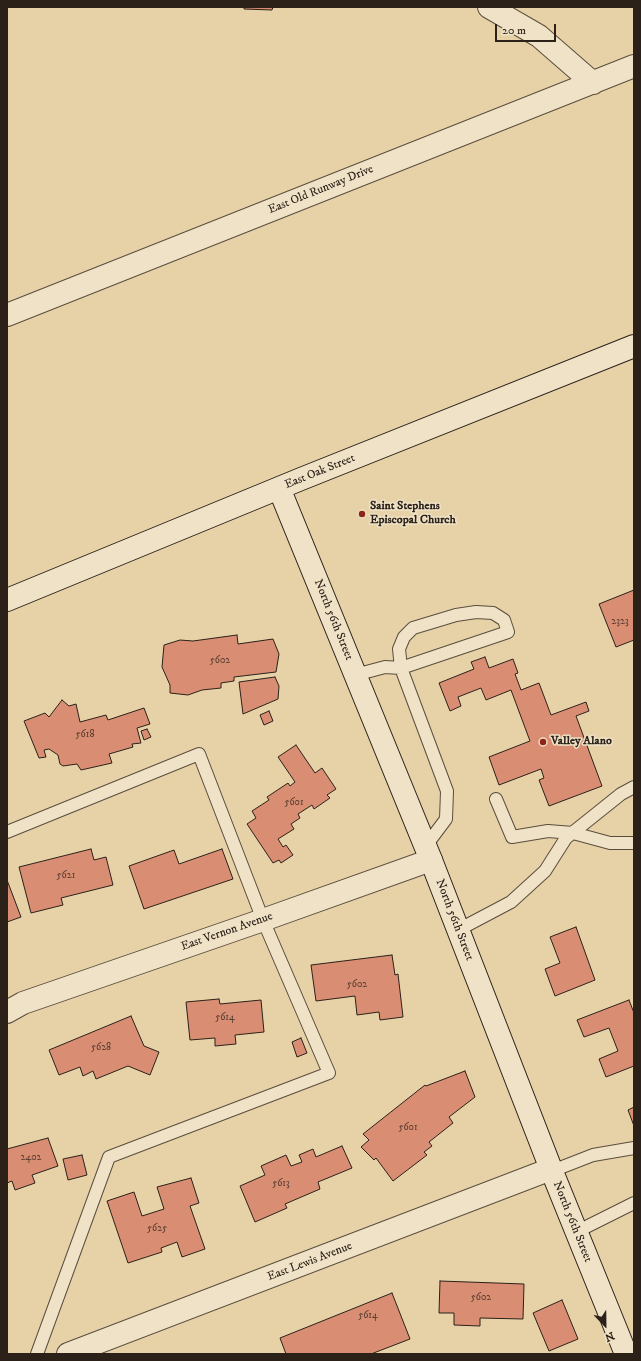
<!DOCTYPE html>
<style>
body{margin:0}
#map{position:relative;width:641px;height:1361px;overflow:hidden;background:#e7d2a8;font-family:"IM FELL DW Pica",serif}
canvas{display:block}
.frame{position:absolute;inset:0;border:8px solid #2b2119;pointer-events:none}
.north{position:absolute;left:585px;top:1305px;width:40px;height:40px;-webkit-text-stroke:3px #efe2c6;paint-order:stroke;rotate:158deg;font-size:11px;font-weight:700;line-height:16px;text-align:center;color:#2b2119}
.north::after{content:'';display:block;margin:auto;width:14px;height:18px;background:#2b2119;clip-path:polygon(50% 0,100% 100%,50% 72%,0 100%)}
.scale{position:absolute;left:495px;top:24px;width:61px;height:18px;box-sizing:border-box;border:2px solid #2b2119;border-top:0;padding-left:5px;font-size:12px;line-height:14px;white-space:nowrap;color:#2b2119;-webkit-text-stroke:3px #efe2c6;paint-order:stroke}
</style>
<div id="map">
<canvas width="641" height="1361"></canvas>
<div class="frame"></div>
<div class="north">N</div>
<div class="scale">20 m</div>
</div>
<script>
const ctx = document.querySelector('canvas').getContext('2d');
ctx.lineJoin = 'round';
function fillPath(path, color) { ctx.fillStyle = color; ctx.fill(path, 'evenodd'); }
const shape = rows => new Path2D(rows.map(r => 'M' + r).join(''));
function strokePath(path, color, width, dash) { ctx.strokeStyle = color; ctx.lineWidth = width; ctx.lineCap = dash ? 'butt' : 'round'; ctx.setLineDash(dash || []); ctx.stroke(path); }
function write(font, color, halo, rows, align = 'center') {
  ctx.font = font + ' "IM FELL DW Pica",serif'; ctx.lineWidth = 3; ctx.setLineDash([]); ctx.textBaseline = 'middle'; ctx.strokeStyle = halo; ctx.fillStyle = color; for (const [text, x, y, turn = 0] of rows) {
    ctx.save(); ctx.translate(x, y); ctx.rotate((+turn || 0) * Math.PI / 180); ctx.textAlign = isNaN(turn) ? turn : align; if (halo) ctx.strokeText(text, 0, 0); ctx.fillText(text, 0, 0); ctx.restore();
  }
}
const building = shape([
 [244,7,273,7,272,10,244,9,244,7],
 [634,590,634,640,616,647,599,604,634,590],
 [237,635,238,644,273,639,279,654,276,672,234,677,234,681,221,683,221,688,202,690,188,695,170,693,170,685,162,667,164,645,180,640,193,641,237,635],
 [485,657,489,668,513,659,518,673,515,674,521,690,539,683,551,715,586,702,589,711,576,716,602,786,549,806,539,780,544,778,541,769,499,785,489,757,530,741,511,690,486,700,481,688,458,697,461,706,450,711,439,683,474,669,471,662,485,657],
 [275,677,279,686,278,699,243,714,239,682,275,677],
 [62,700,69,706,76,704,80,722,106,715,108,720,144,708,150,724,137,728,141,743,132,744,133,747,109,754,112,763,81,770,77,764,63,766,60,764,58,755,49,749,44,750,46,757,39,758,24,721,45,713,49,717,62,700],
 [269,711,273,721,264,725,260,715,269,711],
 [147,729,151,737,144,740,141,731,147,729],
 [296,745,315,773,322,768,336,789,327,795,330,798,314,809,312,805,298,814,300,818,291,824,294,829,278,839,283,847,286,845,293,855,281,863,279,860,273,863,247,824,256,818,252,811,269,800,267,797,288,783,290,786,295,782,278,757,296,745],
 [91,849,94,860,106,857,113,885,61,898,63,905,31,913,19,867,91,849],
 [222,849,233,879,144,909,129,866,174,850,179,864,222,849],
 [7,880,21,917,7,922,7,880],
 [576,927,595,980,555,996,545,969,560,963,550,937,576,927],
 [392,955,395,975,398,974,403,1017,380,1020,379,1012,357,1015,355,996,316,1001,311,965,392,955],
 [219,999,220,1004,261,1000,264,1032,235,1035,236,1044,215,1046,215,1038,190,1040,186,1002,219,999],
 [629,1000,634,1013,634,1066,606,1077,599,1059,618,1051,609,1028,584,1037,577,1020,629,1000],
 [131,1016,144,1046,159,1052,150,1075,128,1066,96,1079,93,1071,83,1076,80,1067,59,1075,49,1050,131,1016],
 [301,1038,307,1053,297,1057,292,1042,301,1038],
 [465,1071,475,1097,449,1117,453,1123,429,1142,432,1146,424,1152,427,1155,393,1181,376,1158,374,1160,361,1147,369,1140,363,1134,425,1085,426,1086,465,1071],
 [634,1107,634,1126,628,1110,634,1107],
 [48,1138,58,1166,32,1175,35,1183,15,1190,12,1181,7,1183,7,1149,48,1138],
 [342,1146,352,1168,318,1182,320,1189,285,1204,287,1208,255,1222,240,1186,265,1175,261,1166,286,1155,291,1166,302,1162,299,1155,313,1149,316,1157,342,1146],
 [82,1155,87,1175,68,1180,63,1159,82,1155],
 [191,1178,199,1203,190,1206,205,1249,182,1257,177,1242,161,1248,162,1252,128,1263,107,1201,134,1192,142,1216,164,1209,157,1187,191,1178],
 [440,1281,524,1284,523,1319,480,1318,480,1326,454,1325,454,1313,439,1313,440,1281],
 [392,1293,410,1339,371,1354,286,1354,280,1338,392,1293],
 [562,1300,578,1339,549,1351,533,1313,562,1300]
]);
fillPath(building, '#d98d72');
strokePath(building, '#2b2119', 1);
const lane = shape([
 [476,612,493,613,504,620,508,632,401,668,399,649,404,637,413,628,456,615,476,612],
 [355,675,385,667,401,668,447,791,446,819,425,847],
 [496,799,512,837,548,831,573,833,610,843,634,843],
 [7,832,199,754,263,920,329,1073,109,1157,37,1354],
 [458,930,511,902,545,871,566,838,621,794,634,787],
 [552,1171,593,1155,634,1148],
 [576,1232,634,1203]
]);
const street = shape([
 [489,7,539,36,593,83],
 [7,315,634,66],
 [7,1012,23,1003,263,920,431,860],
 [68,1354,551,1169]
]);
const secondary = shape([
 [279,488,431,860,551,1169,626,1354],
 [7,600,301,479,634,346]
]);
strokePath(lane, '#5a4d3d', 14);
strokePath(street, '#5a4d3d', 24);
strokePath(secondary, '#2b2119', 24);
strokePath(lane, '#efe2c6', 12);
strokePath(street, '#efe2c6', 22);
strokePath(secondary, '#efe2c6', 22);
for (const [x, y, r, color] of [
 [362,514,4,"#8f2418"],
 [543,742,4,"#8f2418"]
]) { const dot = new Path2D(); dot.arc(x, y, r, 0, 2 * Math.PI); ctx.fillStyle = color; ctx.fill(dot); strokePath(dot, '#efe2c6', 1.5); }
write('10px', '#563c2f', null, [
 ["2323",620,622],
 ["5602",220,661],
 ["5618",85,735],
 ["5601",294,803],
 ["5621",66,876],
 ["5602",357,985],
 ["5614",225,1018],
 ["5628",101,1048],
 ["5601",408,1128],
 ["2402",31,1158],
 ["5613",281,1184],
 ["5625",157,1229],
 ["5602",481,1298],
 ["5614",368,1316]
]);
write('12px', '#2b2119', '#efe2c6', [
 ["East Old Runway Drive",321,190,-22],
 ["East Oak Street",320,472,-22],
 ["North 56th Street",333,620,68],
 ["North 56th Street",454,920,69],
 ["East Vernon Avenue",227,932,-19],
 ["North 56th Street",572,1222,68],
 ["East Lewis Avenue",310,1262,-21]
]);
write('bold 12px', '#2b2119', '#efe2c6', [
 ["Saint Stephens",370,507],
 ["Episcopal Church",370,521],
 ["Valley Alano",551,742]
], 'left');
</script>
